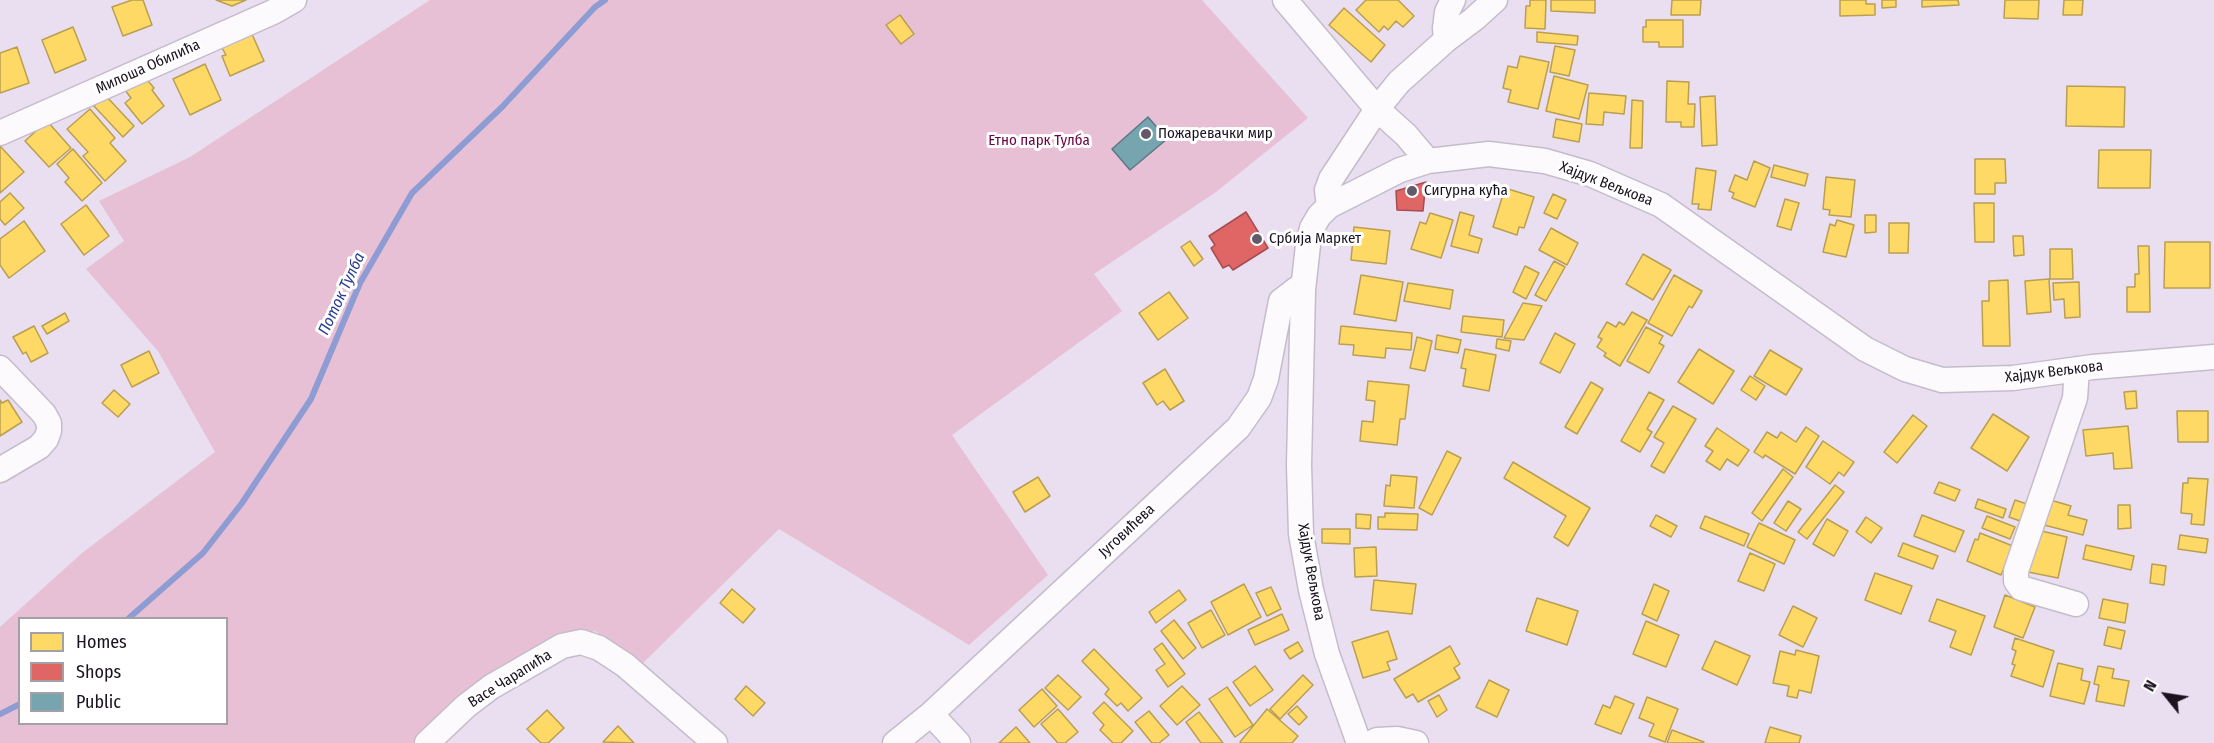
<!DOCTYPE html>
<meta charset="utf-8">
<style>
body{margin:0}
#map{position:relative;width:2214px;height:743px;overflow:hidden;background:#e9dff1;font-family:"Fira Sans Condensed",sans-serif}
canvas{display:block}
.legend{position:absolute;left:18px;top:617px;width:210px;height:108px;box-sizing:border-box;background:#fff;border:2px solid #a3a1a5;margin:0;padding:8px 10px;list-style:none;font-size:18px;color:#1a131f}
.legend li{display:flex;align-items:center;gap:12px;height:30px}
.legend b{width:30px;border:2px solid #a3a1a5}
.north{position:absolute;left:2136px;top:665px;width:60px;height:60px;-webkit-text-stroke:4px #fff;paint-order:stroke;rotate:300deg;font-size:16px;font-weight:700;line-height:24px;text-align:center;color:#1a131f}
.north::after{content:'';display:block;margin:auto;width:21px;height:27px;background:#1a131f;clip-path:polygon(50% 0,100% 100%,50% 72%,0 100%)}
</style>
<div id="map">
<canvas width="2214" height="743"></canvas>
<ul class="legend">
<li><b style="height:16px;background:#ffd966"></b>Homes</li>
<li><b style="height:16px;background:#e06666"></b>Shops</li>
<li><b style="height:16px;background:#76a5af"></b>Public</li>
</ul>
<div class="north">N</div>
</div>
<script>
const ctx = document.querySelector('canvas').getContext('2d');
ctx.lineJoin = 'round';
function fillPath(path, color) { ctx.fillStyle = color; ctx.fill(path, 'evenodd'); }
const shape = rows => new Path2D(rows.map(r => 'M' + r).join(''));
function strokePath(path, color, width, dash) { ctx.strokeStyle = color; ctx.lineWidth = width; ctx.lineCap = dash ? 'butt' : 'round'; ctx.setLineDash(dash || []); ctx.stroke(path); }
function write(font, color, halo, rows, align = 'center') {
  ctx.font = font + ' "Fira Sans Condensed",sans-serif'; ctx.lineWidth = 6; ctx.setLineDash([]); ctx.textBaseline = 'middle'; ctx.strokeStyle = halo; ctx.fillStyle = color; for (const [text, x, y, turn = 0] of rows) {
    ctx.save(); ctx.translate(x, y); ctx.rotate((+turn || 0) * Math.PI / 180); ctx.textAlign = isNaN(turn) ? turn : align; if (halo) ctx.strokeText(text, 0, 0); ctx.fillText(text, 0, 0); ctx.restore();
  }
}
fillPath(shape([
 [430,0,1202,0,1308,118,1216,192,1094,274,1122,311,952,435,1048,575,969,645,779,529,642,664,595,631,559,641,431,743,0,743,0,627,82,553,215,452,158,351,86,269,124,241,99,201,190,157],
 [20,618,226,618,226,724,20,724]
]), '#e7c0d6');
const homes = shape([
 [132,0,143,0,152,25,123,36,112,7,132,0],
 [216,0,246,0,232,6,216,0],
 [1366,0,1398,0,1414,16,1403,27,1396,21,1388,30,1384,26,1379,32,1356,10,1366,0],
 [1530,0,1546,0,1545,29,1525,28,1526,6,1530,6,1530,0],
 [1551,0,1595,0,1595,13,1551,11,1551,0],
 [1672,0,1701,0,1700,15,1671,15,1672,0],
 [1840,0,1866,0,1866,4,1875,4,1875,15,1840,16,1840,0],
 [1882,0,1896,0,1896,7,1882,8,1882,0],
 [1922,0,1958,0,1959,5,1922,7,1922,0],
 [2005,0,2039,0,2038,19,2004,18,2005,0],
 [2064,0,2083,0,2082,15,2063,15,2064,0],
 [1344,8,1385,45,1371,62,1329,25,1344,8],
 [900,15,914,34,901,44,886,25,900,15],
 [1646,20,1683,20,1683,47,1659,47,1659,42,1643,42,1643,27,1646,27,1646,20],
 [73,27,86,60,55,73,42,40,73,27],
 [251,32,264,61,230,76,222,56,226,55,221,46,251,32],
 [1537,32,1578,36,1577,45,1537,42,1537,32],
 [1555,46,1575,50,1569,76,1550,72,1555,46],
 [17,47,29,83,0,93,0,53,17,47],
 [1520,56,1549,62,1538,109,1508,102,1511,90,1503,88,1508,66,1517,68,1520,56],
 [205,64,221,100,190,115,173,79,205,64],
 [144,76,154,88,152,90,164,106,142,124,125,103,131,98,125,90,144,76],
 [1554,76,1588,85,1579,119,1546,111,1554,76],
 [1667,81,1689,82,1688,104,1695,104,1694,127,1681,127,1681,122,1666,122,1667,81],
 [2067,86,2125,87,2124,127,2066,126,2067,86],
 [1589,93,1626,96,1624,114,1604,112,1603,125,1586,124,1589,93],
 [105,95,134,126,123,137,94,106,105,95],
 [1715,96,1717,145,1702,146,1700,97,1715,96],
 [1632,100,1643,101,1642,148,1630,148,1632,100],
 [90,109,115,138,110,143,126,161,105,181,83,156,88,152,67,129,90,109],
 [1556,119,1582,124,1579,142,1553,137,1556,119],
 [47,121,71,148,49,167,25,141,47,121],
 [0,146,24,172,0,193,0,146],
 [73,149,102,183,82,201,65,182,69,178,57,164,73,149],
 [2099,150,2151,150,2150,188,2098,188,2099,150],
 [1975,159,2005,159,2006,183,1995,183,1995,194,1975,194,1975,159],
 [1754,161,1770,168,1755,207,1732,198,1734,193,1729,191,1735,175,1747,180,1754,161],
 [1774,165,1808,174,1805,186,1771,177,1774,165],
 [1696,168,1716,171,1711,210,1698,209,1699,204,1692,204,1696,168],
 [1826,177,1855,180,1851,217,1829,215,1830,210,1823,209,1826,177],
 [1505,188,1534,197,1524,228,1519,227,1517,235,1493,227,1505,188],
 [10,193,24,208,5,225,0,219,0,202,10,193],
 [1553,194,1566,200,1557,219,1544,213,1553,194],
 [1785,199,1799,203,1791,230,1777,226,1785,199],
 [1974,203,1994,203,1994,242,1975,242,1974,203],
 [86,205,109,236,84,255,61,224,86,205],
 [1460,212,1474,216,1469,235,1482,239,1478,253,1451,246,1460,212],
 [1430,213,1453,220,1441,258,1411,249,1420,222,1426,224,1430,213],
 [1865,215,1876,215,1876,232,1865,233,1865,215],
 [1837,220,1854,225,1846,257,1823,252,1830,224,1835,226,1837,220],
 [24,221,45,251,9,278,0,265,0,239,24,221],
 [1889,223,1909,223,1908,253,1889,253,1889,223],
 [1354,227,1390,231,1386,264,1351,260,1354,227],
 [1551,228,1578,243,1567,265,1539,250,1551,228],
 [2013,236,2023,236,2024,255,2014,256,2013,236],
 [1190,241,1203,259,1194,266,1181,247,1190,241],
 [2165,242,2210,242,2210,288,2164,288,2165,242],
 [2138,246,2149,246,2150,312,2127,312,2127,287,2135,287,2135,274,2139,274,2138,246],
 [2050,249,2072,249,2073,279,2050,279,2050,249],
 [1643,254,1671,270,1653,300,1626,284,1643,254],
 [1554,261,1565,267,1546,301,1535,295,1554,261],
 [1525,266,1539,273,1526,299,1513,292,1525,266],
 [1361,275,1403,282,1396,321,1354,314,1361,275],
 [1674,275,1702,291,1692,308,1689,306,1672,336,1648,323,1674,275],
 [2049,279,2051,312,2027,314,2025,281,2049,279],
 [2008,280,2010,346,1983,346,1982,301,1989,301,1989,281,2008,280],
 [2079,282,2080,317,2065,318,2064,299,2054,300,2053,283,2079,282],
 [1408,283,1453,290,1450,309,1404,301,1408,283],
 [1169,292,1188,318,1158,340,1139,313,1169,292],
 [1523,303,1542,306,1524,340,1504,338,1523,303],
 [1632,312,1647,320,1620,366,1604,356,1606,353,1597,347,1602,339,1598,337,1607,322,1616,327,1619,322,1624,325,1632,312],
 [65,313,69,321,47,334,42,326,65,313],
 [1463,316,1504,320,1502,337,1461,332,1463,316],
 [34,326,48,353,31,362,26,352,23,354,13,337,34,326],
 [1341,326,1412,333,1411,350,1386,348,1385,358,1353,355,1354,345,1339,344,1341,326],
 [1646,327,1663,336,1659,343,1664,346,1649,373,1627,361,1646,327],
 [1555,333,1575,344,1560,373,1540,363,1555,333],
 [1437,335,1461,340,1458,353,1435,349,1437,335],
 [1417,337,1432,341,1425,371,1410,368,1417,337],
 [1497,339,1511,341,1509,351,1496,348,1497,339],
 [1465,349,1496,355,1489,391,1463,386,1466,369,1461,368,1465,349],
 [1699,349,1734,371,1713,404,1678,382,1699,349],
 [1770,350,1802,369,1786,395,1754,376,1770,350],
 [149,351,159,373,132,387,121,365,149,351],
 [1165,369,1184,401,1170,410,1163,401,1157,405,1143,383,1165,369],
 [1750,376,1765,386,1756,400,1741,390,1750,376],
 [1368,381,1409,385,1405,419,1400,419,1397,445,1360,441,1362,421,1373,422,1375,401,1366,400,1368,381],
 [1591,382,1603,389,1577,434,1565,427,1591,382],
 [114,390,130,404,118,417,102,403,114,390],
 [2136,391,2137,408,2126,409,2124,392,2136,391],
 [1649,392,1664,400,1647,429,1652,432,1640,452,1621,441,1649,392],
 [0,400,2,403,8,400,22,422,0,436,0,400],
 [1673,406,1696,419,1664,473,1651,466,1664,443,1654,437,1673,406],
 [2177,411,2208,411,2208,442,2178,442,2177,411],
 [1993,414,2029,437,2007,471,1971,448,1993,414],
 [1913,415,1927,426,1897,463,1884,452,1913,415],
 [2128,426,2132,468,2114,469,2113,453,2086,456,2083,430,2128,426],
 [1806,427,1819,436,1795,474,1765,455,1763,458,1754,452,1767,432,1777,438,1781,432,1796,442,1806,427],
 [1717,428,1749,450,1738,466,1727,459,1720,470,1706,461,1713,451,1705,446,1717,428],
 [1823,441,1854,462,1844,476,1839,472,1830,484,1806,467,1823,441],
 [1447,451,1461,458,1432,515,1419,508,1447,451],
 [1513,462,1590,508,1568,546,1554,537,1566,516,1504,478,1513,462],
 [1783,469,1793,477,1762,521,1752,513,1783,469],
 [1391,475,1417,477,1414,508,1384,506,1386,485,1390,486,1391,475],
 [1038,477,1050,496,1025,512,1013,492,1038,477],
 [2188,478,2208,479,2204,525,2191,524,2192,514,2181,513,2183,483,2188,483,2188,478],
 [1939,482,1960,490,1955,501,1934,493,1939,482],
 [1835,485,1844,492,1807,539,1798,532,1835,485],
 [1978,499,2006,509,2003,518,1975,508,1978,499],
 [2047,499,2071,506,2068,515,2087,520,2083,535,2040,524,2047,499],
 [2015,500,2027,504,2020,521,2009,517,2015,500],
 [1788,501,1801,509,1786,531,1774,523,1788,501],
 [2118,505,2130,505,2131,528,2118,529,2118,505],
 [1385,513,1418,514,1417,530,1378,529,1378,517,1385,517,1385,513],
 [1356,514,1371,515,1370,529,1356,528,1356,514],
 [1656,515,1677,526,1671,537,1650,526,1656,515],
 [1922,515,1964,531,1955,552,1914,536,1922,515],
 [1705,516,1749,534,1744,546,1700,528,1705,516],
 [1987,516,2015,527,2010,539,1982,528,1987,516],
 [1866,517,1882,528,1871,543,1856,532,1866,517],
 [1827,519,1848,531,1834,556,1813,544,1827,519],
 [1759,523,1795,540,1784,564,1747,547,1759,523],
 [1322,529,1350,529,1350,544,1322,543,1322,529],
 [2033,529,2067,537,2058,578,2023,571,2033,529],
 [1980,533,2013,546,2001,575,1967,561,1975,539,1978,540,1980,533],
 [2180,535,2208,539,2206,553,2178,549,2180,535],
 [1903,543,1938,556,1933,569,1898,556,1903,543],
 [2086,545,2134,556,2131,570,2083,559,2086,545],
 [1376,547,1377,576,1355,577,1354,548,1376,547],
 [1750,553,1775,564,1764,591,1738,581,1750,553],
 [2152,564,2166,566,2164,585,2150,583,2152,564],
 [1875,573,1912,586,1901,614,1865,600,1875,573],
 [1374,580,1416,584,1412,614,1371,610,1374,580],
 [1244,584,1261,617,1228,635,1211,602,1244,584],
 [1654,584,1669,591,1657,621,1642,614,1654,584],
 [1271,587,1281,609,1267,616,1256,593,1271,587],
 [732,589,755,609,743,623,720,603,732,589],
 [1179,590,1186,600,1156,623,1149,612,1179,590],
 [2005,595,2035,607,2023,638,1994,627,2005,595],
 [1537,598,1578,611,1567,645,1526,631,1537,598],
 [1937,599,1985,616,1971,655,1950,647,1956,631,1929,621,1937,599],
 [2103,599,2128,604,2125,623,2099,618,2103,599],
 [1793,606,1817,618,1803,647,1779,635,1793,606],
 [1211,610,1225,635,1202,648,1188,623,1211,610],
 [1282,614,1289,630,1255,645,1248,630,1282,614],
 [1174,620,1196,648,1183,659,1161,631,1174,620],
 [1646,621,1679,635,1666,667,1633,654,1646,621],
 [2108,627,2125,631,2121,649,2104,645,2108,627],
 [1388,631,1397,659,1387,662,1390,670,1363,678,1352,642,1388,631],
 [2015,638,2054,651,2043,687,2011,676,2015,665,2012,664,2016,651,2012,649,2015,638],
 [1715,641,1750,656,1737,685,1702,669,1715,641],
 [1298,642,1303,651,1290,659,1284,650,1298,642],
 [1162,643,1185,674,1168,687,1156,670,1165,664,1154,649,1162,643],
 [1450,646,1460,664,1454,668,1460,678,1418,702,1413,694,1406,698,1394,679,1450,646],
 [1094,649,1142,698,1128,711,1121,703,1117,706,1105,694,1109,689,1082,661,1094,649],
 [1796,650,1819,656,1811,693,1799,690,1797,698,1787,696,1789,686,1773,683,1780,651,1795,655,1796,650],
 [2058,663,2083,669,2081,680,2090,682,2084,704,2050,696,2058,663],
 [1255,666,1273,690,1250,706,1233,682,1255,666],
 [2098,666,2114,669,2112,678,2129,681,2124,706,2096,701,2099,685,2094,684,2098,666],
 [1058,675,1081,697,1068,710,1045,688,1058,675],
 [1303,675,1313,685,1280,719,1270,709,1303,675],
 [1489,680,1509,690,1497,717,1476,707,1489,680],
 [746,686,765,703,753,716,735,699,746,686],
 [1182,686,1200,705,1177,725,1160,706,1182,686],
 [1227,687,1253,725,1235,737,1209,699,1227,687],
 [1042,689,1057,706,1034,727,1019,710,1042,689],
 [1439,695,1447,710,1437,717,1428,701,1439,695],
 [1615,696,1634,704,1621,734,1595,724,1603,705,1610,708,1615,696],
 [1647,697,1678,709,1665,742,1649,736,1654,724,1639,718,1647,697],
 [1104,702,1133,731,1121,743,1113,743,1100,730,1104,725,1093,713,1104,702],
 [1297,706,1307,717,1299,725,1288,714,1297,706],
 [1058,709,1078,732,1065,743,1058,743,1041,724,1058,709],
 [1267,709,1298,736,1292,743,1241,743,1240,742,1267,709],
 [547,710,564,728,548,743,541,743,527,729,547,710],
 [1149,711,1169,735,1159,743,1152,743,1135,722,1149,711],
 [1199,712,1223,743,1201,743,1186,722,1199,712],
 [618,726,634,743,603,742,618,726],
 [1016,727,1030,743,999,743,1016,727],
 [1770,727,1801,736,1799,743,1765,743,1770,727],
 [1672,730,1704,742,1703,743,1667,743,1672,730]
]);
fillPath(homes, '#ffd966');
strokePath(homes, '#ba9e51', 1.5);
const shops = shape([
 [1426,182,1423,211,1397,210,1396,191,1426,182],
 [1246,212,1268,248,1233,270,1229,265,1223,268,1211,248,1215,245,1209,236,1246,212]
]);
fillPath(shops, '#e06666');
strokePath(shops, '#a54d51', 1.5);
const public = shape([
 [1148,117,1167,139,1130,170,1112,149,1148,117]
]);
fillPath(public, '#76a5af');
strokePath(public, '#5a7984', 1.5);
strokePath(shape([
 [129,618,203,553,242,503,311,399,360,283,412,193,502,107,595,7,605,0],
 [0,714,20,704]
]), '#8d9cd2', 6);
const minor = shape([
 [1285,0,1377,109,1406,135,1428,161],
 [1446,40,1445,28,1447,12,1453,0],
 [0,133,273,12,294,0],
 [1329,206,1327,190,1331,179,1377,109,1399,82,1446,40,1474,19,1495,0],
 [0,368,44,414,49,423,49,431,46,439,39,447,0,470],
 [2076,604,2021,588,2016,581,2016,571,2075,398,2077,369],
 [931,714,958,743],
 [427,743,466,706,491,687,562,646,581,642,599,648,625,665,715,743],
 [895,743,931,714,1238,428,1259,398,1266,379,1281,301,1298,288,1303,290],
 [1359,743,1327,654,1311,590,1301,534,1299,465,1303,290,1308,245,1312,228,1319,216,1329,206,1400,170,1428,161,1489,154,1545,161,1590,174,1661,205,1865,349,1905,369,1942,380,2013,378,2093,367,2214,357],
 [1371,743,1377,740,1397,739,1416,743]
]);
strokePath(minor, '#c5bccb', 27);
strokePath(minor, '#fcfafd', 24);
for (const [x, y, r, color] of [
 [1146,134,6,"#625a68"],
 [1412,191,6,"#625a68"],
 [1257,239,6,"#625a68"]
]) { const dot = new Path2D(); dot.arc(x, y, r, 0, 2 * Math.PI); ctx.fillStyle = color; ctx.fill(dot); strokePath(dot, '#fff', 2); }
write('15px', '#1a131f', '#fff', [
 ["Милоша Обилића",148,67,-24],
 ["Хајдук Вељкова",1606,184,21],
 ["Хајдук Вељкова",2054,372,-7],
 ["Југовићева",1127,531,-43],
 ["Хајдук Вељкова",1311,572,80],
 ["Васе Чарапића",510,679,-32]
]);
write('15px', '#1a131f', '#fff', [
 ["Пожаревачки мир",1158,134],
 ["Сигурна кућа",1424,191],
 ["Србија Маркет",1269,239]
], 'left');
write('15px', '#6d0541', '#fff', [
 ["Етно парк Тулба",1039,141]
]);
write('italic 16px', '#273e92', '#fff', [
 ["Поток Тулба",342,294,-65]
]);
</script>
